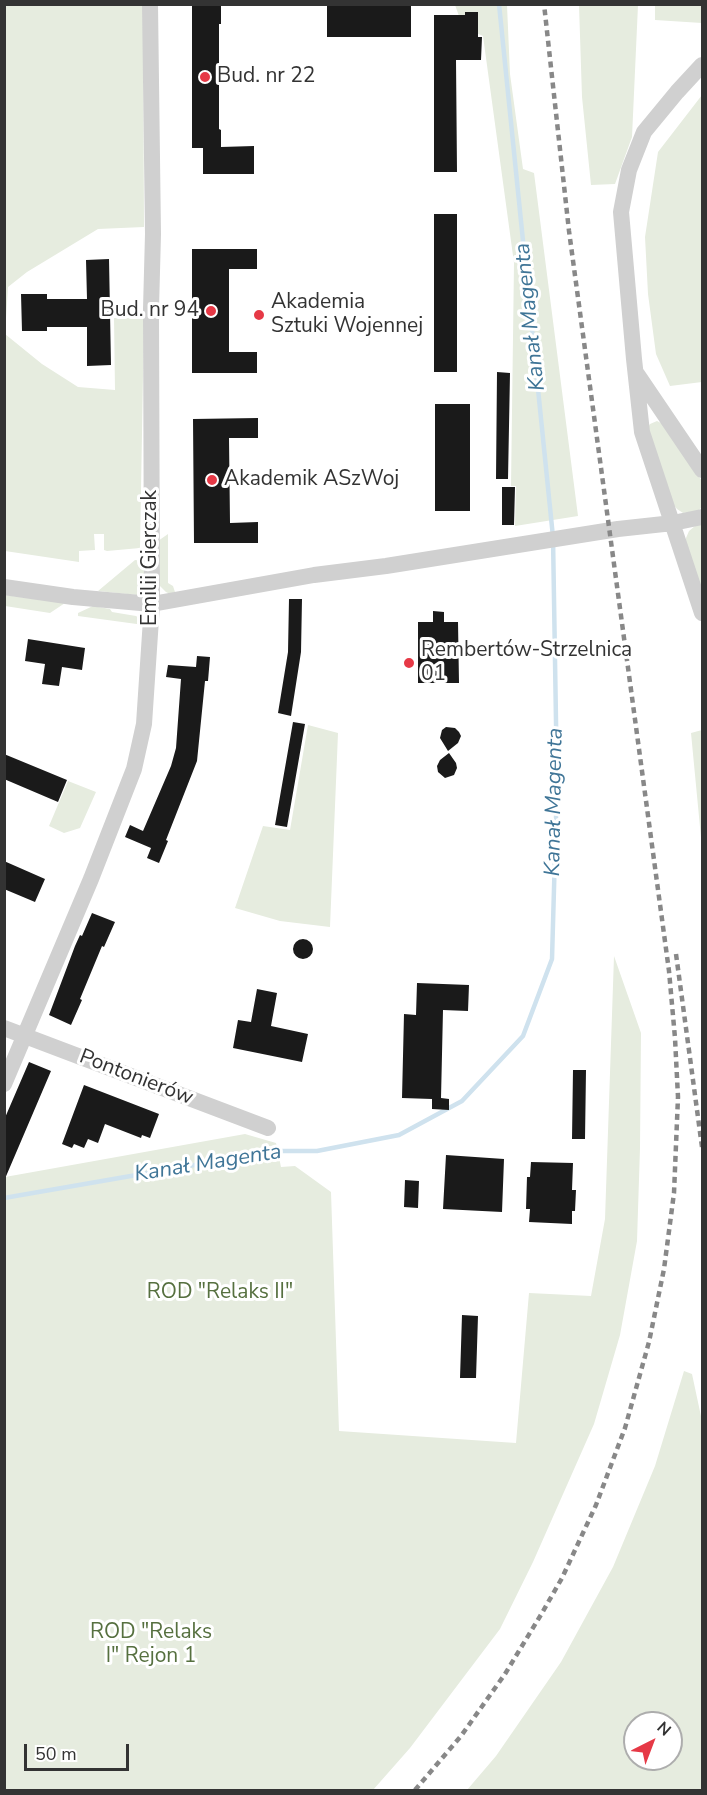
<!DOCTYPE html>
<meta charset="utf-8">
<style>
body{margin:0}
#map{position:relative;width:707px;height:1795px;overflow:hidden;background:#fff;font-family:"Nunito Sans",sans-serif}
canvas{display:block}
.frame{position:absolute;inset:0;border:6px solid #333;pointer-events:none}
.north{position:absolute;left:623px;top:1711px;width:60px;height:60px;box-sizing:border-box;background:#fff;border:2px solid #adadad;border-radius:50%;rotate:42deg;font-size:16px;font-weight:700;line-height:24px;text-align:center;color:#333}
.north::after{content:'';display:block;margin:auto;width:21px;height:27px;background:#e63946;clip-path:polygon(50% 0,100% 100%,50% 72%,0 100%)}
.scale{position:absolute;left:24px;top:1744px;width:105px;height:27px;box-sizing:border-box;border:3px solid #333;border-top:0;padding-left:8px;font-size:18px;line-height:21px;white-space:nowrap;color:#333;-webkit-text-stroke:4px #fff;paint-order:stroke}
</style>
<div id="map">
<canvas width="707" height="1795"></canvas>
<div class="frame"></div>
<div class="north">N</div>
<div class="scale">50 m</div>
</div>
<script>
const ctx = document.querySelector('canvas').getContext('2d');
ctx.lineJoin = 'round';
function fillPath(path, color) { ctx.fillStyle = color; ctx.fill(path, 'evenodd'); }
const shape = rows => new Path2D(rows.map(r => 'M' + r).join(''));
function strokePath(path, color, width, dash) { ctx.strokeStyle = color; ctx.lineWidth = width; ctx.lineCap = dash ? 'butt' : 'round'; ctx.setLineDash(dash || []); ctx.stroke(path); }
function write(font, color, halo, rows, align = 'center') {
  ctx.font = font + ' "Nunito Sans",sans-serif'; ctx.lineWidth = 6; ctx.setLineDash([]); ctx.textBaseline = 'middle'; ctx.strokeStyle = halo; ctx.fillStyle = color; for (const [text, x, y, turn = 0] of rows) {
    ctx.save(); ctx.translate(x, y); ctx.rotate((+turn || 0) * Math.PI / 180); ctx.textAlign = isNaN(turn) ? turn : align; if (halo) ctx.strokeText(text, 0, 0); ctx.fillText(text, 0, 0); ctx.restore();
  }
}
fillPath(shape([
 [5,5,143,5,144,227,98,229,27,272,8,287,5,334,42,364,78,387,115,390,114,318,144,318,140,548,107,551,104,550,104,534,94,534,95,550,79,551,79,562,5,551],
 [455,5,507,5,510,74,523,169,534,173,578,516,515,526,516,486,511,486,514,263,483,36,463,27],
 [579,5,638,5,632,137,615,184,591,185,582,97],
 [655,5,702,5,702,23,655,20],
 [702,95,702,382,670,386,656,354,648,294,645,237,658,152],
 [657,421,663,424,702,481,702,507,698,511,683,513,677,509,672,503,648,427,650,424],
 [702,524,702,599,686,546,686,538,689,531,695,526],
 [168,534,168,583,173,586,175,592,170,594,166,592,159,585,158,541],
 [135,560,142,561,146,564,144,587,137,595,98,591],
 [5,595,65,603,50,613,5,606],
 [93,606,110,609,112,612,136,616,144,622,144,625,78,616,78,613],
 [308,725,338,733,330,927,280,921,235,908,263,826,290,830],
 [702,730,702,848,691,733],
 [68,781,96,792,80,828,64,833,49,826],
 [614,956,641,1033,640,1148,637,1241,620,1335,594,1424,533,1562,500,1629,410,1748,373,1790,5,1790,5,1177,245,1134,276,1143,281,1167,295,1166,331,1192,339,1431,516,1443,529,1293,591,1296,605,1219],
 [684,1371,692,1374,702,1421,702,1790,467,1790,496,1756,561,1662,613,1567,655,1466],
 [635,1723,671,1723,671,1759,635,1759]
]), '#e6ecdf');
strokePath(shape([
 [4,1198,275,1151,317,1151,399,1135,462,1101,523,1036,552,959,557,783,553,537,499,4]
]), '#cfe2ee', 4.5);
fillPath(shape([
 [202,4,221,4,221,24,219,24,219,129,221,130,221,147,254,146,254,174,203,174,203,148,192,148,192,6],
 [327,4,411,4,411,37,327,37],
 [465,12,478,12,478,37,482,37,481,60,456,60,457,172,434,172,434,15,465,15],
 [434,214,457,214,457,372,434,372],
 [192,249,257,249,257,269,229,269,229,352,257,352,257,373,192,373],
 [109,259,111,365,87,366,87,327,47,327,47,331,22,331,21,294,47,294,47,299,87,299,86,260],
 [497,372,510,373,508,479,496,479],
 [435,404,470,404,470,511,435,511],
 [258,418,258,438,229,438,230,523,258,522,258,543,194,543,193,419],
 [502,487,515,487,514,525,502,525],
 [289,599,302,599,301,652,291,716,278,713,288,652],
 [433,611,444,612,444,622,458,622,459,683,418,683,418,622,433,622],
 [28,639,85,648,82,670,62,667,59,686,42,684,45,664,25,661],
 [197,656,210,657,208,681,205,681,197,761,166,840,168,841,159,863,147,858,151,848,125,837,130,825,143,831,171,766,176,748,181,679,166,677,168,665,196,667],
 [293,722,305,724,287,827,275,825],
 [446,727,455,728,459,732,461,736,458,743,448,751,440,738,442,730],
 [449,753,456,763,457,768,454,775,445,778,438,772,437,766,440,760],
 [4,754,67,780,58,802,4,779],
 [4,861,45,879,35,902,4,889],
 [92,913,115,922,104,947,102,946,80,999,82,1000,71,1025,49,1015,75,946,80,935,82,936],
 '293 949a10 10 0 1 1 20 0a10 10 0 1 1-20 0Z',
 [417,983,469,985,468,1011,443,1010,441,1098,449,1099,449,1110,432,1109,432,1099,402,1098,404,1014,416,1015],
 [257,989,277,993,271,1026,308,1034,302,1062,233,1048,238,1020,251,1022],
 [29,1062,51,1071,4,1181,4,1120],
 [573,1070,586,1070,585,1139,572,1139],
 [84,1085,159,1114,150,1138,142,1135,141,1138,105,1124,98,1143,88,1139,84,1148,74,1144,72,1148,62,1144],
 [446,1155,504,1159,502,1212,443,1209],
 [531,1162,573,1163,572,1190,576,1190,575,1211,572,1211,572,1224,529,1222,530,1209,526,1209,527,1177,530,1177],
 [405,1180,419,1181,418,1208,404,1207],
 [462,1315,478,1316,476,1378,460,1378]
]), '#1a1a1a');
strokePath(shape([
 [702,65,677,92,644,132,629,170,621,212,634,359,642,432,702,613],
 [637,374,702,470],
 [4,587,73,597,152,604,314,575,386,566,618,529,673,523,702,517],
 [4,1028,268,1128],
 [4,1084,91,879,134,769,144,724,152,604,151,309,153,234,150,4]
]), '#d0d0d0', 16);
strokePath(shape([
 [676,954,702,1147],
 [415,1790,461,1736,505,1674,542,1613,562,1578,596,1505,625,1428,649,1342,664,1269,674,1193,678,1097,675,1038,669,971,569,231,544,4]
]), '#888', 4.5, [6, 4.5]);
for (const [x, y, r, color] of [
 [205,77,6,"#e63946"],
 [211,311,6,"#e63946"],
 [259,315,6,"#e63946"],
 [212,480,6,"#e63946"],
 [409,663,6,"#e63946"]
]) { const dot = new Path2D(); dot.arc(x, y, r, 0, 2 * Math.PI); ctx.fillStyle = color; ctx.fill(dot); strokePath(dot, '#fff', 2); }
write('21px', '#333', '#fff', [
 ["Bud. nr 22",217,77],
 ["Akademia",271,303],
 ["Sztuki Wojennej",271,327],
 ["Bud. nr 94",199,311,"right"],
 ["Akademik ASzWoj",224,480],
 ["Rembertów-Strzelnica",421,651],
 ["01",421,675]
], 'left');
write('21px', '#333', '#fff', [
 ["Emilii Gierczak",151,558,-90],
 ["Pontonierów",136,1078,21]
]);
write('21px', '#56703f', '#fff', [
 ["ROD \"Relaks II\"",220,1293],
 ["ROD \"Relaks",151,1633],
 ["I\" Rejon 1",151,1657]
]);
write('italic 22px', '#3f7597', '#fff', [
 ["Kanał Magenta",531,317,-96],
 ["Kanał Magenta",555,802,-89],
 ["Kanał Magenta",208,1164,-9]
]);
</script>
